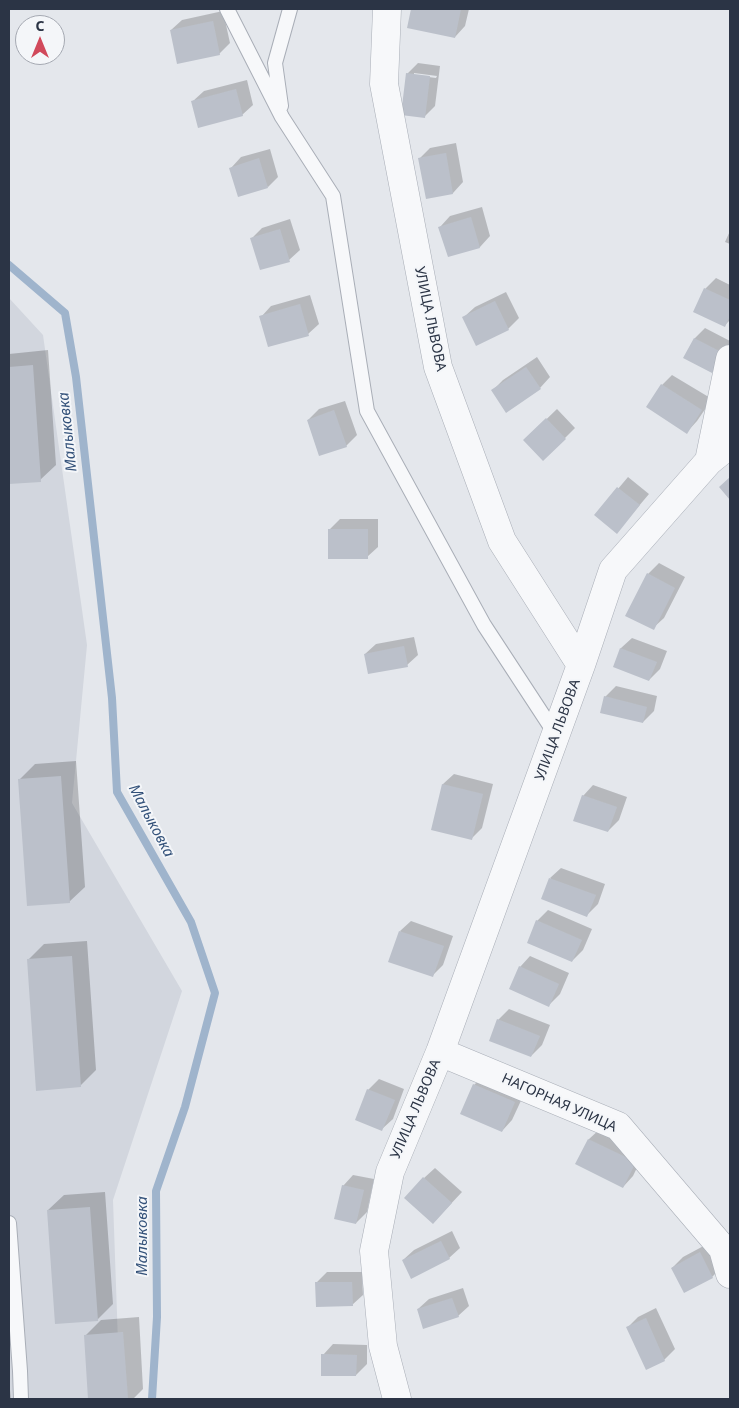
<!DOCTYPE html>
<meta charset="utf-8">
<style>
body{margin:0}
#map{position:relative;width:739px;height:1408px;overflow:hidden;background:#e4e7ec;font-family:"Noto Sans",sans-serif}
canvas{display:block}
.frame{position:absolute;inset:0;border:10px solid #2b3445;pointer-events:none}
.north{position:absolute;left:15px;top:15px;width:50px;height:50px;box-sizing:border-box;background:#f4f6f9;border:1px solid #a4a8b1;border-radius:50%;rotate:0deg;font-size:14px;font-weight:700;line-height:20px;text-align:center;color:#2b3445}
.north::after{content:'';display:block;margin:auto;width:18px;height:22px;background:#d1495b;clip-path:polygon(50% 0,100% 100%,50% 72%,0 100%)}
</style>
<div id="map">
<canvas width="739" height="1408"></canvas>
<div class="frame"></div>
<div class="north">С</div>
</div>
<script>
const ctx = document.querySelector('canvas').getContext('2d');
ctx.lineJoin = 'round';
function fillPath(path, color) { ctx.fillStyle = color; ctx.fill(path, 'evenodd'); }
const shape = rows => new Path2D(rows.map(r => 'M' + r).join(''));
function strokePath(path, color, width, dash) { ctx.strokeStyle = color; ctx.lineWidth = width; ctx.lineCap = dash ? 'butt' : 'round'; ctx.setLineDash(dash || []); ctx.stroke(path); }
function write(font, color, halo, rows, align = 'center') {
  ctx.font = font + ' "Noto Sans",sans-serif'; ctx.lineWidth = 4; ctx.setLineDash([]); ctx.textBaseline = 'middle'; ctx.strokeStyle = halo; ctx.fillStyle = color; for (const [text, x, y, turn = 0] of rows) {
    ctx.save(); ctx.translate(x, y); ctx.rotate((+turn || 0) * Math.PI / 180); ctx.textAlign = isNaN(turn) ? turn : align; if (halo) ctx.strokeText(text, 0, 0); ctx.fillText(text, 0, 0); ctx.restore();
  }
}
fillPath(shape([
 [9,298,43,335,87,645,72,803,182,991,113,1200,120,1399,9,1399]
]), '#d2d6de');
fillPath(shape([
 [412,9,469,9,465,26,455,37,408,27],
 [223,11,230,43,219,54,171,30,182,20],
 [418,63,440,66,435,106,424,117,407,74],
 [414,73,437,76,436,78,414,75],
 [247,80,253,105,242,115,193,101,204,91],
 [456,143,463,182,453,193,427,197,420,158,430,148],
 [270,149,278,177,268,187,231,168,241,157],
 [482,207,490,236,480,247,449,256,440,227,450,216],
 [290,219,300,250,289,260,252,238,262,228],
 [730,231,730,244,725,242],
 [716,278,730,285,730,320,725,325,705,289],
 [506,292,519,318,508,329,464,317,475,307],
 [310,295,319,324,308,334,261,317,271,306],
 [705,328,730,341,730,346,723,361,685,357,695,338],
 [48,350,56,465,40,480,9,483,9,354],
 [537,357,550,377,540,388,493,390,503,380],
 [672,375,712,399,697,421,687,432,662,385],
 [345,401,357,435,346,446,308,420,319,409],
 [557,409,575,428,543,460,525,440],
 [628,477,649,494,617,532,596,515],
 [340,519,378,519,378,547,367,557,330,529],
 [659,563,685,577,664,618,653,628,648,574],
 [414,637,418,655,407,665,365,654,376,644],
 [632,638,667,651,660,669,649,680,614,666,621,648],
 [616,686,657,696,654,711,643,722,605,697],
 [76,761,85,887,69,902,20,779,35,764],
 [454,774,493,784,482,828,471,839,432,829,443,784],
 [593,785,627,797,619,820,608,831,583,796],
 [561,868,605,884,598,904,587,915,550,878],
 [548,910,592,929,583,950,572,961,537,921],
 [411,921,453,936,443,965,432,976,400,931],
 [87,941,96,1070,80,1086,28,960,44,944],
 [530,956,569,973,560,994,549,1005,520,967],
 [509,1009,550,1025,542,1045,531,1056,498,1020],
 [485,1074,525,1092,512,1120,502,1131,474,1085],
 [379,1079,404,1089,393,1119,382,1129,368,1090],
 [600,1129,645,1151,633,1176,623,1187,577,1164,589,1139],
 [435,1168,462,1192,433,1223,424,1178],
 [353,1175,374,1179,367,1212,356,1223,343,1186],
 [105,1192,113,1304,97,1320,48,1210,64,1195],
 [452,1231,460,1248,449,1258,403,1260,414,1250],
 [711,1242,723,1266,712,1277,672,1268,683,1257],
 [327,1272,362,1272,363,1295,352,1305,317,1282],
 [463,1288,469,1306,458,1316,418,1309,429,1299],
 [656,1308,675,1349,664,1360,628,1327,638,1317],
 [139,1317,143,1389,133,1399,89,1399,85,1336,101,1320],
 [333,1344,367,1345,367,1364,356,1375,323,1355],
 [9,1381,11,1399,9,1399]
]), '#0003');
strokePath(shape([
 [9,265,65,313,76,377,112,698,117,792,191,922,215,993,185,1107,156,1191,157,1317,152,1399]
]), '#9fb4cc', 8);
fillPath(shape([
 [411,9,461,9,455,38,407,28],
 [213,21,220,55,177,64,170,30],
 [406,73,430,76,425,118,401,115],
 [236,89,243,116,198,128,191,101],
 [446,153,453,194,426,199,418,158],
 [259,158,268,188,238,197,229,168],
 [471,217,480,248,448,257,438,227],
 [280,229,290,262,260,270,250,238],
 [704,288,730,300,730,316,725,327,693,312],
 [495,301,509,330,476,346,462,317],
 [300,304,309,336,268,347,259,316],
 [694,338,723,353,712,373,683,358],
 [33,365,41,482,9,484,9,367],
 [526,367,541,389,506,413,491,390],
 [661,384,702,410,687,434,646,407],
 [334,410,347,447,319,456,307,420],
 [546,418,566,439,543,461,523,440],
 [730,477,730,500,719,487],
 [617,487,640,505,617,534,594,515],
 [328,529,368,529,368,559,328,559],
 [647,573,675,588,654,630,625,616],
 [404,646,408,667,368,674,364,654],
 [620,648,657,662,649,681,613,667],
 [604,696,647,707,643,723,600,713],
 [61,776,70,903,27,906,18,779],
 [442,784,483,794,472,840,431,830],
 [582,795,617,807,608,832,573,821],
 [549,878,596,895,587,917,541,899],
 [536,920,582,940,572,962,527,943],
 [399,931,444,946,433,977,388,962],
 [72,956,81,1087,36,1091,27,959],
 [519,966,559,984,549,1007,509,989],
 [497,1019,540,1036,531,1057,489,1041],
 [473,1084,515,1102,502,1132,460,1114],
 [367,1089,395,1100,382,1131,355,1120],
 [588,1139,636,1162,623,1188,575,1164],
 [423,1177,452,1203,433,1224,404,1198],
 [342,1185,364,1190,356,1224,334,1219],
 [90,1207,98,1321,55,1324,47,1210],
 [441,1241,450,1259,411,1279,402,1260],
 [700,1252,713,1278,684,1293,671,1268],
 [315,1282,352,1282,353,1306,316,1307],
 [452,1298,459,1317,423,1329,417,1309],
 [646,1318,665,1361,646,1370,626,1327],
 [123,1332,128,1399,88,1399,84,1335],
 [321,1354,357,1355,356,1376,321,1376]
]), '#bbc0ca');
const lane = shape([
 [227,9,282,117,333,196,367,411,484,625,556,735],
 [281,106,275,63,290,9],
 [9,1223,20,1371,21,1399]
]);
const street = shape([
 [387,9,384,84,438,367,502,541,581,665,440,1052,390,1172,374,1251,383,1346,397,1399],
 [709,461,730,359],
 [581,665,613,570,709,461,730,444],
 [440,1052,618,1126,723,1249,730,1274]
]);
strokePath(lane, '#a9aeb7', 16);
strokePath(street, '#a9aeb7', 29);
strokePath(lane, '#f7f8fa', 14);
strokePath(street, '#f7f8fa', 28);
write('14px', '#2b3445', '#f4f6f9', [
 ["УЛИЦА ЛЬВОВА",430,319,78],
 ["УЛИЦА ЛЬВОВА",558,730,-70],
 ["НАГОРНАЯ УЛИЦА",559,1103,24],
 ["УЛИЦА ЛЬВОВА",416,1109,-67]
]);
write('italic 15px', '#34527a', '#f4f6f9', [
 ["Малыковка",68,432,-96],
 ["Малыковка",151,821,62],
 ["Малыковка",143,1236,-90]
]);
</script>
